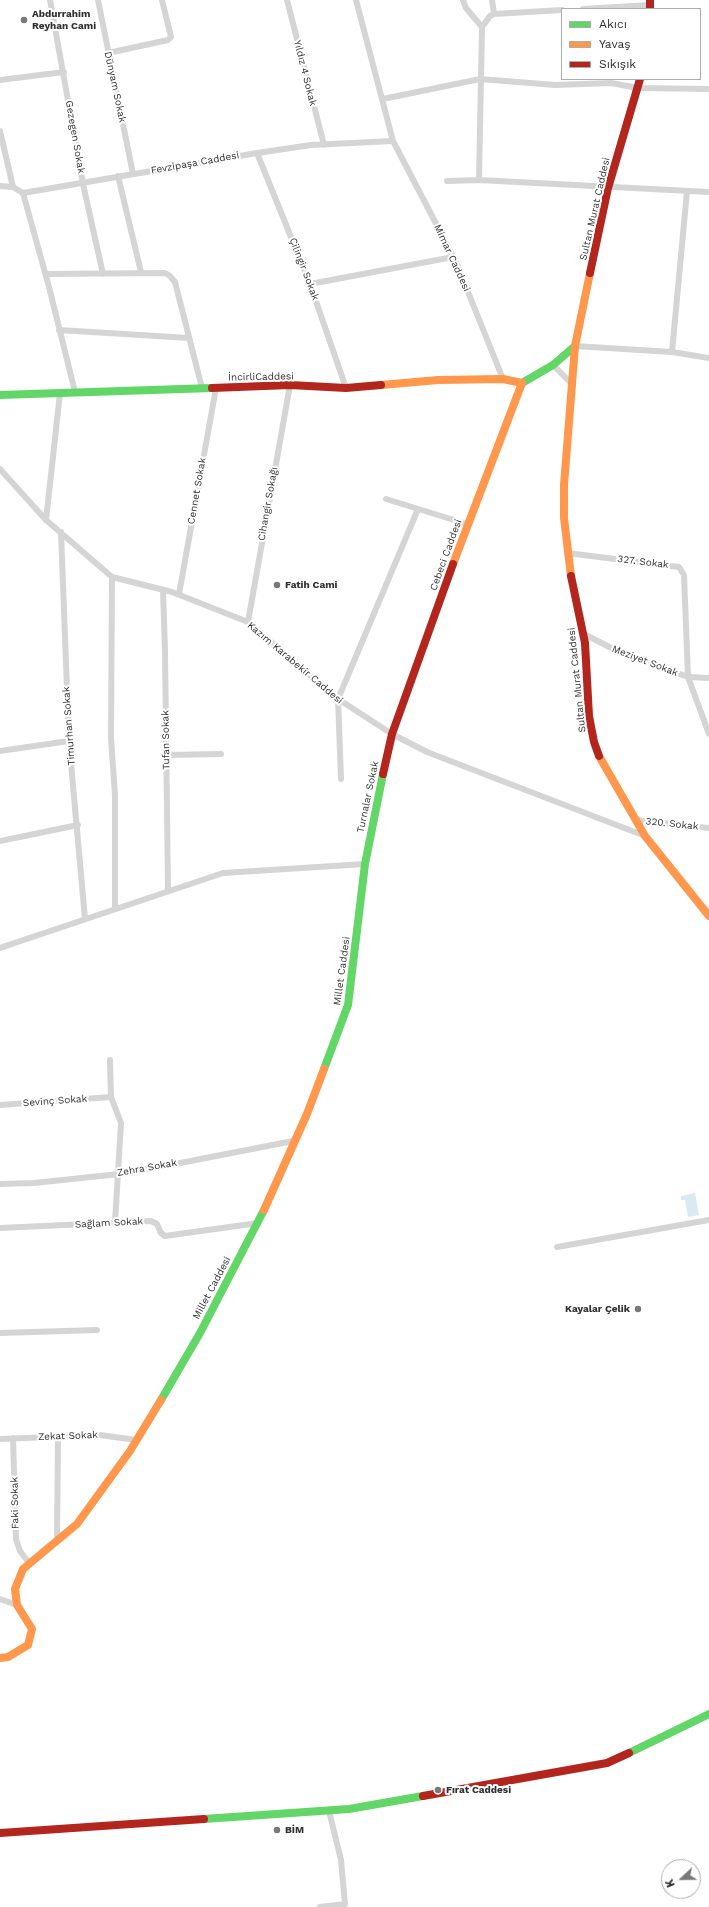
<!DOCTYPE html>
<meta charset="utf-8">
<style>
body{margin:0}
#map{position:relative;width:709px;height:1907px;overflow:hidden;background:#fff;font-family:"Work Sans",sans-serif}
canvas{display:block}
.legend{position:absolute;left:561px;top:8px;width:140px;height:72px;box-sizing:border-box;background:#fff;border:1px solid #adadad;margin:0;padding:5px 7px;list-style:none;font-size:12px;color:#313131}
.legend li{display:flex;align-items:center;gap:8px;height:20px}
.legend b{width:20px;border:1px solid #adadad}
.north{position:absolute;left:661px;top:1859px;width:40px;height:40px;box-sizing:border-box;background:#fff;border:1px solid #adadad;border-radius:50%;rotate:248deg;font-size:11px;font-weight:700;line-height:16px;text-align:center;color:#313131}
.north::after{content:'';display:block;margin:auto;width:14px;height:18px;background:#797979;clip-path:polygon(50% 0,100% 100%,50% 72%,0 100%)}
</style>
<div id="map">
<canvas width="709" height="1907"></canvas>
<ul class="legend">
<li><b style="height:5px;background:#63d668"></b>Akıcı</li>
<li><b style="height:5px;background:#ff974d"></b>Yavaş</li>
<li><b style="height:5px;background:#b3261e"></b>Sıkışık</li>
</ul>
<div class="north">K</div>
</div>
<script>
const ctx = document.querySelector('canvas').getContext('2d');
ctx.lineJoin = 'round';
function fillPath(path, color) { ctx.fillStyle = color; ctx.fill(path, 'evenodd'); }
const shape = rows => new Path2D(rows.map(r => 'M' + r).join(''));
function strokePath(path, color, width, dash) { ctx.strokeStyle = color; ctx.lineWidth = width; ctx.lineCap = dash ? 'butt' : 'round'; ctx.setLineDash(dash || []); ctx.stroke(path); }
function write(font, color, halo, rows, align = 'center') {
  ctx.font = font + ' "Work Sans",sans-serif'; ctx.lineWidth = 4; ctx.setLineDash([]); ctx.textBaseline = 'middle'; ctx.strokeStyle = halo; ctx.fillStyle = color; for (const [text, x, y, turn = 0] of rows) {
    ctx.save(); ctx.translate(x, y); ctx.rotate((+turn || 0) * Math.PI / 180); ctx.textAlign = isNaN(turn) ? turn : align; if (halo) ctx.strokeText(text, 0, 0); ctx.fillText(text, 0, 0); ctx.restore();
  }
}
fillPath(shape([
 [695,1193,699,1215,688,1217,685,1200,681,1200,681,1196]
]), '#daeaf3');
strokePath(shape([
 [50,0,83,184,103,274],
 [98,0,133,174],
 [287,0,324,145],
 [356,0,393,141,456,262,503,379],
 [463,0,466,8,482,27],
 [492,0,494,14],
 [583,9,650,5],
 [108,53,168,40,171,37,162,0],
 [0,80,64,72],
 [383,99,480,79,555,85,611,83,638,88,709,89],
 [0,131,13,187],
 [257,153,310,284,346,388],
 [118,176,141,272],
 [479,180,482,27,490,16,494,14,562,10],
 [447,181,479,180,709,192],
 [0,186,13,187,23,193,257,153,311,145,393,141],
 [23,193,49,287,75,392],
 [46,274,165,273,170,276,175,282,202,388],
 [310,284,453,257],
 [59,330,189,338],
 [575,346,672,352,687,191],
 [672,352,709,358],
 [553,365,573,385],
 [0,469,46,520,112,577,172,592,248,622,338,699,392,734,427,752,645,836],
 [386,499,467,524],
 [46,520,60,393],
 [61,532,69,741,85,919],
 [567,553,679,567,684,575,688,677,709,734],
 [112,577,111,738,115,795,115,909],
 [163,590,165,651,168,891],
 [179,594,216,388],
 [248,622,290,385],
 [584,634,621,653,688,677,709,678],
 [0,751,69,741],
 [167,755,221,754],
 [341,779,338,699,418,509],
 [636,820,709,828],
 [0,841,78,825],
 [0,948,223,873,365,864],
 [110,1060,111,1097,121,1123,115,1222],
 [0,1105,111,1097],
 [0,1184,34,1183,129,1173,293,1141],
 [0,1228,151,1221,157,1224,161,1233,165,1236,258,1223],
 [557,1247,709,1220],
 [0,1333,97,1330],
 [13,1438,16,1539,20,1551,30,1564],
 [0,1439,100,1435,136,1440],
 [57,1540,58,1435],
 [0,1599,17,1605],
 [320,1907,345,1904,341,1860,329,1811]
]), '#d5d5d5', 6);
strokePath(shape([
 [522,383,553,365,575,346],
 [0,395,212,388],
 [324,1069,348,1005,365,864,383,774],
 [161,1400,200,1333,264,1210],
 [629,1753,709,1714],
 [204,1819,349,1809,423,1796]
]), '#63d668', 8);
strokePath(shape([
 [381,385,438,380,503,379,522,383],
 [453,564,522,383],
 [571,576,564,518,564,485,575,346,590,273],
 [599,756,645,836,709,916],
 [264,1210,307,1114,324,1069],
 [0,1658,8,1657,28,1645,32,1629,17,1605,15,1589,23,1569,77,1524,130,1451,161,1400]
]), '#ff974d', 8);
strokePath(shape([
 [650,0,650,9],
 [590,273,608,188,640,79],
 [212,388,290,385,346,388,381,385],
 [571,576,585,643,589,716,594,742,599,756],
 [383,774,392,734,453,564],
 [423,1796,607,1763,629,1753],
 [0,1833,204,1819]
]), '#b3261e', 8);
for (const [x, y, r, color] of [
 [24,20,4,"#797979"],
 [277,585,4,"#797979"],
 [638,1309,4,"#797979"],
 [438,1790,4,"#797979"],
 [277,1830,4,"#797979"]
]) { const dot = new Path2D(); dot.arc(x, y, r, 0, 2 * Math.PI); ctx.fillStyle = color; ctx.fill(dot); strokePath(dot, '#fff', 1.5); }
write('bold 10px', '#313131', '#fff', [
 ["Abdurrahim",32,14],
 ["Reyhan Cami",32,26],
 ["Fatih Cami",285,585],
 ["Kayalar Çelik",630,1309,"right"],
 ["Fırat Caddesi",446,1790],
 ["BİM",285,1830]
], 'left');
write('10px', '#313131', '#fff', [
 ["Yıldız 4 Sokak",305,73,76],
 ["Dünyam Sokak",115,87,78],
 ["Gezegen Sokak",75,137,80],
 ["Fevzipaşa Caddesi",195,163,-10],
 ["Sultan Murat Caddesi",595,209,-77],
 ["Mimar Caddesi",452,258,65],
 ["Çilingir Sokak",304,269,69],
 ["İncirliCaddesi",261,377,-1],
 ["Cennet Sokak",197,491,-80],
 ["Cihangir Sokağı",268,504,-80],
 ["Cebeci Caddesi",446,555,-70],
 ["327. Sokak",643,562,7],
 ["Meziyet Sokak",645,661,21],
 ["Kazım Karabekir Caddesi",295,663,40],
 ["Sultan Murat Caddesi",577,680,-96],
 ["Timurhan Sokak",69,726,-94],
 ["Tufan Sokak",166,740,-91],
 ["Turnalar Sokak",368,797,-78],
 ["320. Sokak",672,824,6],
 ["Millet Caddesi",342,971,-82],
 ["Sevinç Sokak",55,1101,-4],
 ["Zehra Sokak",147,1168,-10],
 ["Sağlam Sokak",109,1223,-3],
 ["Millet Caddesi",212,1288,-62],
 ["Zekat Sokak",68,1436,-2],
 ["Faki Sokak",15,1503,-91]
]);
</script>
